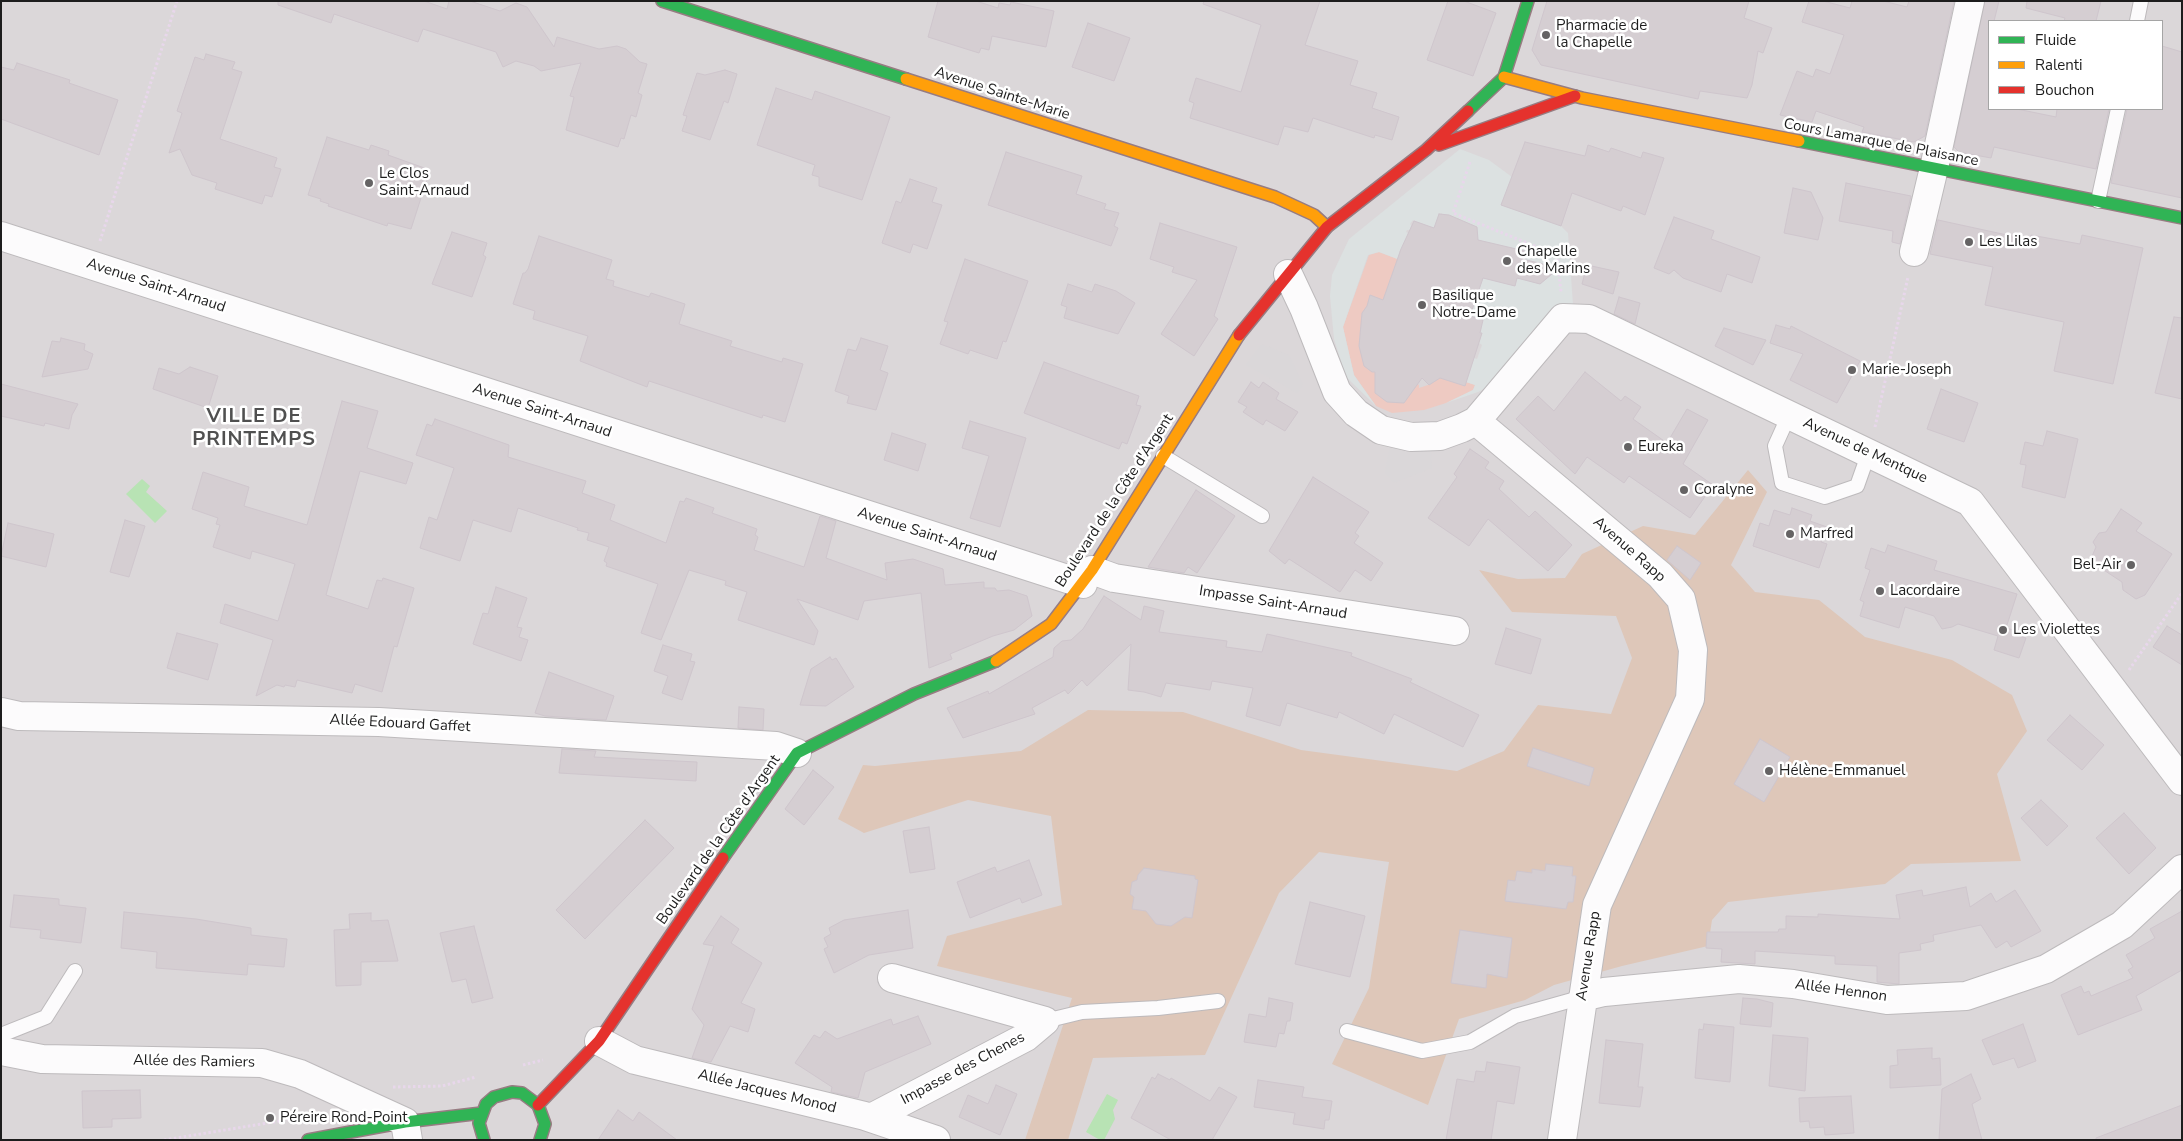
<!DOCTYPE html>
<meta charset="utf-8">
<style>
body{margin:0}
#map{position:relative;width:2183px;height:1141px;overflow:hidden;background:#ece5e9;font-family:"Nunito Sans",sans-serif}
canvas{display:block}
.frame{position:absolute;inset:0;border:2px solid #1d1d1d;pointer-events:none}
.legend{position:absolute;left:1988px;top:20px;width:175px;height:90px;box-sizing:border-box;background:#fff;border:1px solid #a5a5a5;margin:0;padding:6px 9px;list-style:none;font-size:15px;color:#1d1d1d}
.legend li{display:flex;align-items:center;gap:10px;height:25px}
.legend b{width:25px;border:1px solid #a5a5a5}
</style>
<div id="map">
<canvas width="2183" height="1141"></canvas>
<div class="frame"></div>
<ul class="legend">
<li><b style="height:6px;background:#30b455"></b>Fluide</li>
<li><b style="height:6px;background:#ff9f0a"></b>Ralenti</li>
<li><b style="height:6px;background:#e5322d"></b>Bouchon</li>
</ul>
</div>
<script>
const ctx = document.querySelector('canvas').getContext('2d');
ctx.lineJoin = 'round';
function fillPath(path, color) { ctx.fillStyle = color; ctx.fill(path, 'evenodd'); }
const shape = rows => new Path2D(rows.map(r => 'M' + r).join(''));
function strokePath(path, color, width, dash) { ctx.strokeStyle = color; ctx.lineWidth = width; ctx.lineCap = dash ? 'butt' : 'round'; ctx.setLineDash(dash || []); ctx.stroke(path); }
function write(font, color, halo, rows, align = 'center') {
  ctx.font = font + ' "Nunito Sans",sans-serif'; ctx.lineWidth = 5; ctx.setLineDash([]); ctx.textBaseline = 'middle'; ctx.strokeStyle = halo; ctx.fillStyle = color; for (const [text, x, y, turn = 0] of rows) {
    ctx.save(); ctx.translate(x, y); ctx.rotate((+turn || 0) * Math.PI / 180); ctx.textAlign = isNaN(turn) ? turn : align; if (halo) ctx.strokeText(text, 0, 0); ctx.fillText(text, 0, 0); ctx.restore();
  }
}
fillPath(shape([
 [1,1,2182,1,2182,1140,1,1140],
 [1989,21,2162,21,2162,109,1989,109]
]), '#dbd7d9');
fillPath(shape([
 [1379,252,1400,260,1398,267,1395,266,1394,269,1386,302,1375,299,1373,296,1372,298,1360,331,1369,367,1367,369,1416,383,1419,385,1419,388,1431,384,1429,380,1435,374,1464,386,1466,382,1475,385,1473,390,1446,403,1424,410,1392,413,1376,406,1354,375,1343,327,1369,255]
]), '#eecac2');
fillPath(shape([
 [1748,470,1767,492,1731,565,1755,592,1819,600,1865,637,1952,660,2012,695,2027,731,1997,774,2021,861,1911,864,1885,884,1728,902,1712,920,1708,946,1622,966,1554,985,1525,1000,1459,1019,1428,1105,1332,1064,1369,988,1389,862,1319,852,1279,893,1205,1055,1093,1058,1068,1140,1025,1140,1072,998,937,966,947,936,1062,905,1051,816,968,800,864,833,838,819,863,765,875,766,1021,751,1088,710,1183,712,1301,750,1457,771,1504,751,1538,705,1611,714,1632,658,1616,616,1512,612,1479,570,1518,579,1565,578,1582,554,1643,526,1695,535]
]), '#dec7b9');
fillPath(shape([
 [1262,344,1289,355,1303,385,1297,393,1246,365],
 [1393,432,1430,436,1432,468,1394,483,1385,472]
]), '#dad7d9');
fillPath(shape([
 [1460,149,1489,160,1512,177,1501,205,1561,226,1568,233,1573,305,1495,384,1478,392,1446,403,1473,390,1475,385,1466,382,1474,358,1477,359,1482,345,1479,343,1482,334,1478,332,1483,321,1470,316,1483,278,1515,286,1517,278,1540,284,1545,280,1547,269,1543,264,1522,259,1524,251,1478,240,1477,242,1458,218,1457,220,1445,216,1441,213,1438,216,1440,218,1436,229,1413,220,1410,224,1411,225,1410,230,1407,230,1406,232,1408,233,1403,250,1401,249,1399,252,1402,253,1400,260,1379,252,1368,255,1343,327,1354,375,1376,406,1346,377,1334,339,1330,296,1332,275,1349,239]
]), '#dce1e1');
fillPath(shape([
 [142,479,150,486,146,492,167,511,155,523,126,494],
 [1107,1094,1118,1100,1113,1110,1115,1119,1104,1140,1100,1140,1086,1132]
]), '#b8e3b4');
const building = shape([
 [278,1,424,1,447,9,449,1,470,1,500,11,516,3,527,7,554,47,557,37,599,49,617,46,626,49,640,62,647,64,638,93,642,95,636,117,631,115,624,139,621,138,618,147,566,130,574,97,570,96,581,63,541,71,534,66,516,61,503,67,496,52,423,29,418,42,334,14,331,23,278,5,278,1],
 [938,1,976,1,998,8,999,3,1010,5,1011,2,1054,11,1046,47,992,36,989,50,981,48,979,53,928,37,938,1],
 [1204,1,1320,1,1305,45,1358,61,1350,85,1377,93,1372,108,1399,117,1392,140,1375,135,1374,138,1313,118,1308,132,1284,126,1278,145,1190,118,1194,103,1189,101,1196,78,1241,92,1261,25,1203,4,1204,1],
 [1448,1,1464,1,1496,13,1473,76,1427,60,1448,1],
 [1547,1,1749,1,1744,18,1772,28,1763,53,1758,51,1752,85,1747,98,1700,91,1698,99,1541,65,1532,50,1547,1],
 [1809,1,1823,1,1850,8,1852,1,1883,1,1907,7,1909,1,1954,1,1925,136,1914,142,1862,132,1864,127,1816,111,1812,122,1780,115,1797,71,1813,77,1816,69,1830,74,1844,35,1802,22,1809,1],
 [1985,1,1999,1,1994,21,1989,21,1989,109,2017,109,2056,117,2057,109,2109,109,2096,169,1994,147,1991,158,1959,152,1954,147,1985,1],
 [2027,1,2101,1,2096,21,2064,21,2065,18,2026,8,2027,1],
 [1088,23,1130,38,1114,81,1072,67,1088,23],
 [2162,46,2182,52,2182,198,2111,183,2127,109,2162,109,2162,46],
 [206,54,235,62,232,69,242,72,220,139,277,158,274,167,281,169,272,197,265,195,262,204,215,189,217,183,192,175,180,149,169,153,182,113,177,111,195,57,204,60,206,54],
 [17,63,70,80,69,83,118,100,99,155,1,119,1,67,14,70,17,63],
 [725,70,737,74,728,103,724,101,710,140,682,131,687,116,683,115,697,73,705,75,725,70],
 [776,88,812,100,815,91,890,117,862,200,819,186,819,177,812,175,815,165,757,145,776,88],
 [327,137,369,150,371,145,389,151,388,155,430,170,411,229,388,223,387,226,328,206,329,204,320,201,321,199,308,195,327,137],
 [1525,142,1585,156,1588,145,1609,152,1611,148,1641,158,1643,152,1664,158,1645,215,1623,206,1621,211,1572,193,1561,226,1501,205,1525,142],
 [1006,152,1082,176,1076,194,1106,204,1104,209,1119,213,1114,226,1118,228,1111,246,988,205,1006,152],
 [910,179,937,188,932,202,942,205,927,249,913,244,910,253,882,243,896,201,901,203,910,179],
 [1846,183,1911,196,1900,244,1892,242,1893,231,1839,221,1846,183],
 [1793,188,1811,192,1823,218,1818,240,1784,233,1793,188],
 [1439,214,1449,215,1477,227,1478,240,1525,251,1522,259,1543,264,1552,274,1540,284,1517,278,1515,286,1483,278,1470,316,1483,320,1480,333,1482,333,1465,386,1440,378,1429,385,1422,378,1404,403,1387,402,1375,393,1375,372,1372,372,1364,366,1359,346,1362,313,1367,306,1370,295,1383,300,1401,249,1414,221,1434,228,1439,214],
 [1674,217,1714,231,1711,239,1760,257,1752,283,1727,274,1721,292,1683,278,1674,270,1669,274,1654,268,1674,217],
 [1938,220,2030,240,2031,235,2080,244,2082,235,2143,248,2113,384,2054,371,2064,322,1985,305,1993,267,1930,254,1938,220],
 [1160,223,1237,247,1214,316,1218,319,1194,356,1161,334,1197,280,1172,272,1174,267,1150,259,1160,223],
 [452,232,487,243,483,255,486,257,472,297,432,284,452,232],
 [539,236,612,260,606,279,614,281,613,286,649,297,651,293,685,304,679,324,732,341,730,346,782,362,783,358,803,364,785,422,763,415,762,418,649,381,647,387,580,361,588,336,533,319,535,311,513,304,523,273,525,273,528,269,539,236],
 [965,259,1028,281,1006,342,1003,341,997,359,970,350,968,354,940,344,948,322,944,321,965,259],
 [1587,265,1619,272,1613,294,1582,284,1587,265],
 [1068,284,1092,292,1095,284,1116,291,1135,303,1118,334,1064,318,1067,307,1061,305,1068,284],
 [1619,297,1640,303,1635,324,1614,314,1619,297],
 [2174,317,2182,318,2182,399,2155,393,2174,317],
 [1776,325,1790,329,1791,326,1860,361,1837,403,1790,380,1803,354,1770,343,1776,325],
 [1724,328,1766,340,1753,365,1715,346,1724,328],
 [61,338,85,344,84,350,93,354,88,369,42,377,52,341,60,342,61,338],
 [861,338,888,346,880,370,888,373,876,410,847,403,849,396,835,391,848,349,856,351,861,338],
 [1044,362,1139,396,1136,405,1141,406,1127,444,1122,442,1119,449,1024,413,1044,362],
 [190,367,218,376,208,408,153,389,159,368,179,374,190,367],
 [1585,372,1621,401,1625,396,1641,407,1633,419,1667,443,1687,409,1708,420,1683,464,1713,485,1690,518,1629,476,1624,483,1587,457,1575,474,1516,419,1538,396,1554,411,1585,372],
 [1251,382,1259,388,1263,382,1279,393,1276,399,1298,412,1285,431,1266,420,1263,425,1243,412,1247,407,1238,402,1251,382],
 [1,384,78,404,72,415,69,429,45,423,44,426,1,416,1,384],
 [1941,389,1978,403,1964,442,1927,429,1941,389],
 [342,401,378,411,367,448,413,463,406,484,360,471,326,595,368,609,377,580,382,581,383,578,414,588,397,647,394,646,382,692,355,684,352,693,297,680,295,687,285,685,284,687,277,685,256,696,273,640,220,623,225,604,278,621,295,564,252,551,250,559,213,547,220,525,216,524,218,518,192,509,203,472,249,487,244,506,307,525,342,401],
 [435,419,509,445,508,457,586,481,582,493,615,505,610,520,666,543,680,501,684,502,686,498,714,508,712,513,757,529,755,535,758,537,754,550,804,567,820,516,836,521,826,558,887,580,885,563,913,559,943,569,945,585,984,582,984,588,995,588,997,591,1009,590,1027,596,1032,616,1014,630,993,636,950,654,952,659,929,668,921,593,864,601,858,620,797,599,818,631,814,645,738,620,747,592,725,585,726,581,689,570,661,640,641,633,658,584,606,566,607,563,604,561,609,547,587,540,589,533,577,530,578,528,518,508,511,532,473,520,460,561,420,548,429,517,437,520,454,468,416,455,427,424,432,426,435,419],
 [970,421,1026,438,1000,527,970,518,989,456,962,448,970,421],
 [2047,431,2078,439,2065,498,2022,487,2026,465,2020,464,2025,442,2043,446,2047,431],
 [892,433,926,444,918,471,884,460,892,433],
 [1470,449,1489,462,1485,468,1504,481,1499,489,1529,517,1535,511,1572,545,1548,571,1488,519,1469,546,1428,518,1457,477,1454,474,1470,449],
 [1313,477,1369,512,1355,533,1359,536,1354,543,1383,563,1371,581,1355,570,1340,592,1289,559,1285,564,1269,551,1313,477],
 [1196,490,1235,516,1197,573,1188,567,1184,573,1148,567,1196,490],
 [1792,508,1812,515,1810,521,1827,527,1821,542,1827,544,1819,568,1753,546,1760,523,1769,526,1774,510,1790,515,1792,508],
 [2121,509,2142,523,2136,531,2172,554,2145,595,2136,599,2123,590,2122,582,2090,561,2096,547,2093,542,2099,533,2106,532,2121,509],
 [125,520,145,526,129,577,110,572,125,520],
 [8,523,54,534,46,567,1,556,8,523],
 [1888,545,1937,561,1934,570,2017,594,2006,628,2021,632,2019,636,2026,638,2019,658,1994,650,1998,636,1958,624,1952,627,1942,629,1934,616,1905,607,1899,628,1860,616,1864,602,1860,600,1870,570,1865,568,1871,548,1885,553,1888,545],
 [1677,546,1701,563,1690,580,1667,560,1677,546],
 [496,587,527,598,517,627,522,628,519,637,528,640,521,661,473,644,483,613,488,614,496,587],
 [1104,596,1141,620,1144,606,1164,611,1159,632,1227,641,1226,647,1262,652,1267,634,1352,653,1351,656,1412,679,1410,682,1479,715,1463,747,1394,714,1384,734,1339,712,1337,718,1287,703,1280,726,1246,716,1253,688,1212,681,1210,690,1166,683,1161,697,1144,692,1128,690,1131,644,1087,686,1082,680,1068,694,1065,690,1032,708,1035,714,963,738,947,708,988,691,989,694,1053,657,1054,648,1062,641,1071,640,1083,629,1104,596],
 [2167,626,2182,635,2182,665,2153,647,2167,626],
 [1506,628,1541,639,1531,674,1495,664,1506,628],
 [177,633,218,644,208,680,167,668,177,633],
 [663,645,692,654,690,661,695,662,682,700,662,693,668,676,654,671,663,645],
 [830,657,832,660,836,658,854,687,826,706,800,705,811,669,830,657],
 [549,672,614,696,606,720,545,716,535,713,549,672],
 [739,707,764,709,763,730,738,728,739,707],
 [2070,715,2104,745,2082,770,2047,740,2070,715],
 [1760,739,1790,757,1764,802,1734,784,1760,739],
 [1533,748,1594,768,1589,786,1527,766,1533,748],
 [562,749,596,751,594,757,697,762,696,781,559,773,562,749],
 [813,770,834,787,804,825,785,809,813,770],
 [2041,800,2068,826,2047,846,2021,818,2041,800],
 [2124,813,2156,848,2129,874,2096,838,2124,813],
 [645,820,674,848,585,939,556,910,645,820],
 [929,827,935,869,910,873,903,831,929,827],
 [1029,860,1042,895,1022,903,1020,898,970,918,957,882,995,867,997,872,1029,860],
 [1546,864,1573,867,1572,876,1576,876,1573,902,1568,902,1566,909,1505,901,1508,880,1515,881,1517,871,1532,873,1532,869,1545,871,1546,864],
 [1144,868,1195,876,1195,879,1198,880,1192,918,1185,917,1171,926,1156,924,1146,911,1132,909,1134,897,1130,894,1132,882,1137,880,1138,875,1144,868],
 [1966,887,1970,907,1991,893,1996,902,2015,890,2041,931,2011,947,2007,941,1996,948,1981,925,1933,935,1934,941,1920,944,1921,950,1899,953,1899,984,1877,982,1877,966,1835,964,1835,956,1755,951,1755,964,1721,962,1722,949,1706,948,1707,932,1778,932,1779,929,1786,929,1786,916,1818,917,1818,914,1900,919,1896,895,1922,890,1923,896,1966,887],
 [14,895,59,899,59,905,86,908,81,943,40,938,41,930,10,927,14,895],
 [1310,902,1365,916,1350,977,1295,964,1310,902],
 [908,910,913,948,869,955,834,973,824,949,828,947,824,938,831,934,829,928,844,920,908,910],
 [2182,911,2182,970,2136,996,2142,1010,2078,1035,2061,995,2081,986,2084,993,2089,991,2091,996,2133,978,2128,970,2133,967,2126,955,2155,938,2150,929,2182,911],
 [124,912,196,919,251,928,251,935,287,939,284,967,248,964,247,975,156,968,157,952,121,948,124,912],
 [371,913,371,921,388,920,398,961,361,962,361,985,336,986,334,930,350,929,349,914,371,913],
 [721,916,739,929,731,943,762,963,741,1003,755,1009,748,1032,730,1026,711,1062,692,1058,704,1025,692,1009,714,946,703,944,721,916],
 [474,926,493,998,472,1003,466,979,452,982,440,933,474,926],
 [1460,930,1512,938,1507,978,1487,974,1486,988,1451,983,1460,930],
 [1269,998,1293,1003,1290,1021,1287,1021,1284,1034,1279,1033,1276,1047,1244,1042,1249,1014,1266,1017,1269,998],
 [1743,998,1757,999,1773,1003,1771,1027,1740,1024,1743,998],
 [918,1016,931,1044,865,1072,858,1098,831,1092,832,1087,795,1063,814,1035,820,1038,825,1031,837,1039,891,1019,893,1025,918,1016],
 [1704,1024,1734,1027,1730,1082,1695,1078,1699,1029,1703,1030,1704,1024],
 [2023,1024,2036,1061,2018,1068,2014,1058,1993,1065,1982,1040,2023,1024],
 [1773,1035,1808,1038,1805,1091,1769,1086,1773,1035],
 [1606,1040,1643,1044,1638,1087,1643,1087,1640,1107,1599,1103,1606,1040],
 [1932,1048,1932,1059,1940,1058,1941,1085,1890,1088,1890,1066,1898,1065,1897,1050,1932,1048],
 [1487,1062,1520,1067,1514,1104,1497,1101,1491,1140,1446,1140,1457,1079,1474,1082,1476,1071,1485,1072,1487,1062],
 [1158,1074,1170,1080,1171,1078,1210,1101,1219,1087,1237,1097,1212,1140,1171,1140,1131,1118,1152,1077,1155,1079,1158,1074],
 [1971,1074,1981,1099,1972,1104,1982,1140,1939,1140,1942,1089,1971,1074],
 [1258,1080,1304,1087,1302,1097,1332,1101,1329,1120,1325,1120,1324,1129,1293,1124,1295,1113,1254,1107,1258,1080],
 [996,1085,1017,1094,1000,1135,959,1117,968,1095,988,1104,996,1085],
 [140,1090,141,1118,112,1119,112,1127,83,1128,82,1091,140,1090],
 [1851,1096,1854,1133,1825,1135,1824,1127,1810,1128,1809,1121,1800,1122,1799,1098,1851,1096],
 [2182,1105,2182,1140,2096,1140,2096,1138,2182,1105],
 [618,1110,633,1121,639,1112,677,1140,598,1140,618,1110]
]);
fillPath(building, '#d5ced2');
strokePath(building, '#cfc6cd', 1);
const lane = shape([
 [2137,21,2141,1],
 [2098,201,2118,109],
 [1789,415,1775,446,1782,483,1825,497,1857,486,1869,452],
 [1163,456,1262,516],
 [1045,1021,1082,1012,1158,1008,1218,1001],
 [1347,1031,1422,1051,1470,1042,1515,1016,1583,997],
 [1,1035,46,1017,75,971]
]);
const street = shape([
 [1,236,1083,584],
 [1914,252,1934,168,1970,1],
 [1288,274,1304,308,1337,392,1356,413,1381,430,1411,437,1440,436,1462,428,1476,421,1660,575,1681,599,1693,650,1690,699,1597,905,1562,1140],
 [1476,421,1563,318,1589,319,1970,502,2182,781],
 [1092,570,1114,578,1455,631],
 [1,712,19,716,379,722,776,746,797,753],
 [1583,997,1604,992,1739,979,1793,984,1887,1000,1966,996,2046,969,2122,925,2182,869],
 [599,1041,635,1060,865,1116,936,1140],
 [1,1051,42,1059,262,1063,300,1074,405,1122,408,1140],
 [871,1118,1026,1037,1045,1021,892,978]
]);
const fast = shape([
 [662,1,906,79],
 [1468,111,1504,77,1528,1],
 [1799,141,2182,218],
 [723,858,797,753,914,694,996,661],
 [308,1140,405,1122,482,1113],
 [484,1140,479,1123,486,1104,494,1097,512,1092,522,1093,538,1105,545,1124,540,1140]
]);
const slow = shape([
 [1504,77,1582,98,1799,141],
 [906,79,1275,197,1314,215,1327,227],
 [996,661,1051,624,1092,570,1239,335]
]);
const jam = shape([
 [1439,145,1575,96],
 [1239,335,1327,227,1426,150,1468,111],
 [538,1105,599,1041,723,858]
]);
strokePath(lane, '#bdbabc', 16);
strokePath(street, '#bdbabc', 30);
strokePath(fast, '#977c82', 14);
strokePath(slow, '#977c82', 14);
strokePath(jam, '#977c82', 14);
strokePath(shape([
 [1470,162,1453,213,1557,255,1561,292],
 [100,241,177,1],
 [1875,427,1908,277],
 [2129,670,2182,593],
 [523,1065,543,1060],
 [393,1087,442,1086,476,1077],
 [164,1140,292,1119]
]), '#e8d7eb', 3, [2.5, 2.5]);
strokePath(lane, '#fcfbfc', 14);
strokePath(street, '#fcfbfc', 28);
strokePath(fast, '#30b455', 11);
strokePath(slow, '#ff9f0a', 11);
strokePath(jam, '#e5322d', 11);
for (const [x, y, r, color] of [
 [1546,35,5,"#656364"],
 [369,183,5,"#656364"],
 [1969,242,5,"#656364"],
 [1507,261,5,"#656364"],
 [1422,305,5,"#656364"],
 [1852,370,5,"#656364"],
 [1628,447,5,"#656364"],
 [1684,490,5,"#656364"],
 [1790,534,5,"#656364"],
 [2131,565,5,"#656364"],
 [1880,591,5,"#656364"],
 [2003,630,5,"#656364"],
 [1769,771,5,"#656364"],
 [270,1118,5,"#656364"]
]) { const dot = new Path2D(); dot.arc(x, y, r, 0, 2 * Math.PI); ctx.fillStyle = color; ctx.fill(dot); strokePath(dot, '#fff', 2); }
write('15px', '#1d1d1d', '#fff', [
 ["Pharmacie de",1556,26],
 ["la Chapelle",1556,43],
 ["Le Clos",379,174],
 ["Saint-Arnaud",379,191],
 ["Les Lilas",1979,242],
 ["Chapelle",1517,252],
 ["des Marins",1517,269],
 ["Basilique",1432,296],
 ["Notre-Dame",1432,313],
 ["Marie-Joseph",1862,370],
 ["Eureka",1638,447],
 ["Coralyne",1694,490],
 ["Marfred",1800,534],
 ["Bel-Air",2121,565,"right"],
 ["Lacordaire",1890,591],
 ["Les Violettes",2013,630],
 ["Hélène-Emmanuel",1779,771],
 ["Péreire Rond-Point",280,1118]
], 'left');
write('15px', '#1d1d1d', '#fff', [
 ["Avenue Sainte-Marie",1002,94,18],
 ["Cours Lamarque de Plaisance",1881,143,11],
 ["Avenue Saint-Arnaud",156,286,18],
 ["Avenue Saint-Arnaud",542,411,18],
 ["Avenue de Mentque",1865,451,25],
 ["Boulevard de la Côte d'Argent",1115,501,-57],
 ["Avenue Saint-Arnaud",927,535,18],
 ["Avenue Rapp",1629,550,41],
 ["Impasse Saint-Arnaud",1273,603,9],
 ["Allée Edouard Gaffet",400,724,3],
 ["Boulevard de la Côte d'Argent",719,840,-55],
 ["Avenue Rapp",1589,956,-81],
 ["Allée Hennon",1841,991,8],
 ["Allée des Ramiers",194,1062,1],
 ["Impasse des Chenes",963,1069,-28],
 ["Allée Jacques Monod",767,1092,14]
]);
ctx.letterSpacing = '1px';
write('bold 20px', '#505050', '#fff', [
 ["VILLE DE",254,417],
 ["PRINTEMPS",254,440]
]);
ctx.letterSpacing = '0px';
</script>
